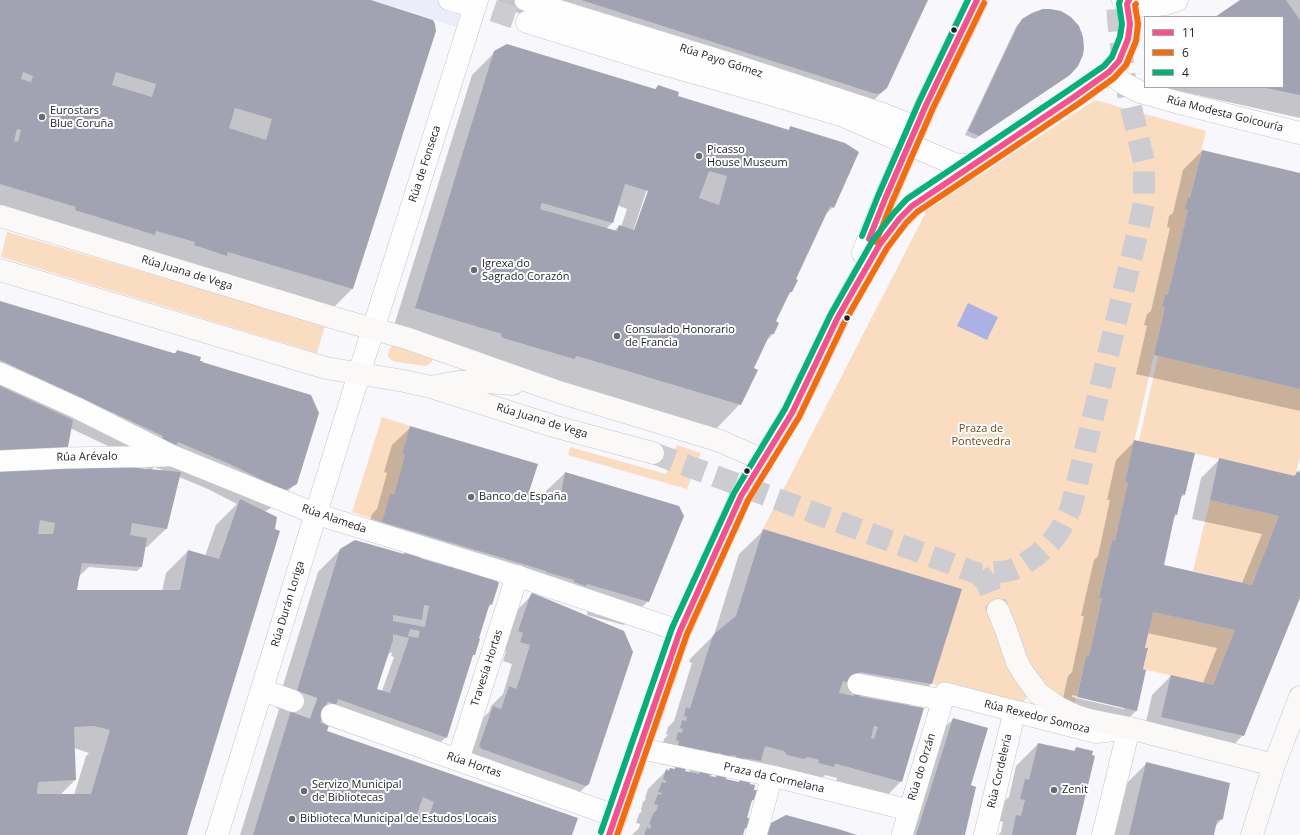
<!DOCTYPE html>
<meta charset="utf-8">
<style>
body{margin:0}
#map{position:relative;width:1300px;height:835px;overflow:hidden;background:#f7f7fc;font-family:"Open Sans",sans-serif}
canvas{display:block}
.legend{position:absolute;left:1144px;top:16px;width:140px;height:72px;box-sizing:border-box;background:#fff;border:1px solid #a5a6a8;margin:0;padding:5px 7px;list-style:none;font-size:12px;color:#1f2026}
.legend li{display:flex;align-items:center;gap:8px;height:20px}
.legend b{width:20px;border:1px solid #a5a6a8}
</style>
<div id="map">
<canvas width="1300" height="835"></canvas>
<ul class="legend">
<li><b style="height:5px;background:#f94f8e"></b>11</li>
<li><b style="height:5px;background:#f96b09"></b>6</li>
<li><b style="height:5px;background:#00b17a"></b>4</li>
</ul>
</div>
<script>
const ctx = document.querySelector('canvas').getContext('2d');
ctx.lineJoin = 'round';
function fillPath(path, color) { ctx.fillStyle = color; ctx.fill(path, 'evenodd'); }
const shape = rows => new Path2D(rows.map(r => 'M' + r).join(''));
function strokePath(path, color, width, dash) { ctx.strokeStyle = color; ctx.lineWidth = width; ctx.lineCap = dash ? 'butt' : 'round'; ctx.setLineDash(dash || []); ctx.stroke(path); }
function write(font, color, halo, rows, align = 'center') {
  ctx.font = font + ' "Open Sans",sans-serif'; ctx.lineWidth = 4; ctx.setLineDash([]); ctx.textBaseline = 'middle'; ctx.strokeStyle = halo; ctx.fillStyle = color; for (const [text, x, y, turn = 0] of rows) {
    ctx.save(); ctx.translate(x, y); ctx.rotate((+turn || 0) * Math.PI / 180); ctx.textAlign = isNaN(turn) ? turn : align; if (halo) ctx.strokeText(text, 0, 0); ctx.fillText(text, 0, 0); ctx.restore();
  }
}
fillPath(shape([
 [371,0,477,0,466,31,430,18]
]), '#ebedf9');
fillPath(shape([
 [1095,100,1206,131,1190,198,1188,197,1185,209,1188,210,1168,295,1165,295,1162,307,1165,307,1125,481,1128,482,1115,541,1112,540,1099,597,1102,598,1089,657,1086,657,1074,706,1029,695,1018,708,932,684,961,589,763,529,927,210],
 [7,232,325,325,317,353,1,257],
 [392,346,398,346,432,358,432,362,426,366,396,362,391,360,388,356,389,350],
 [1158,356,1300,389,1300,458,1295,476,1139,441],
 [382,417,410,426,402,454,405,455,394,495,390,495,382,522,352,512],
 [677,445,701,453,687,489,568,455,570,447,666,474],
 [1210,500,1279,516,1252,585,1193,571],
 [1153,612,1235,630,1213,685,1143,669,1148,649,1145,648]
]), '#faddc1');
fillPath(shape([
 [968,303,998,317,987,340,957,326]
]), '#abb1e4');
fillPath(shape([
 [0,0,367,0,384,189,352,289,334,307,57,228,59,221,50,231,0,216],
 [498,0,926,0,883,91,864,110,586,33,502,8],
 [1241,0,1300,0,1300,118,1161,87,1283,87,1283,17,1216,17],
 [1020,23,1077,66,1065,78,975,139,965,135,1016,27],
 [495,52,654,90,658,86,677,97,788,131,791,127,833,207,825,215,795,279,791,292,787,296,775,322,773,334,766,341,753,367,740,404,716,429,392,332,472,75],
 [648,186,650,187,635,231,633,231],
 [617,205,627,209,621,227,619,226,614,231,606,229,612,223],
 [1202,151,1300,174,1300,411,1136,374,1147,326,1144,325,1147,314,1151,311,1170,228,1167,227,1169,216,1173,213,1183,170],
 [0,303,174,354,177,351,198,361,296,483,271,508,264,512,187,835,0,835],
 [70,428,140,461,138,464,151,470,126,468,30,465],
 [154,467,163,470,151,470],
 [179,477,208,489,237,504,216,525,205,556,188,551,166,573,162,591,76,591,78,577,89,567,137,571,141,567,145,547,147,547,166,529],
 [74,748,89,753,86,756,74,795,60,795,75,780],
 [411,427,528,492,546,496,546,491,565,473,643,496,648,601,624,625,587,615,588,608,556,601,556,599,496,580,491,604,488,608,474,654,472,657,446,737,432,751,355,724,347,732,328,726,326,732,571,835,240,835,279,709,276,708,318,572,340,550,403,555,405,552,364,540,372,514,377,509,387,473,384,472,392,445],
 [420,557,451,566,450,568,419,559],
 [392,652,391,656,394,657,382,691,376,689,387,655],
 [1135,441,1184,495,1180,498,1177,514,1173,518,1162,565,1242,583,1262,534,1192,519,1201,478,1219,460,1293,476,1298,473,1300,469,1300,595,1243,735,1225,754,1143,735,1152,695,1171,676,1203,683,1217,648,1147,633,1144,648,1142,670,1145,670,1136,711,1117,729,1059,716,1068,676,1072,672,1084,616,1081,616,1094,560,1098,556,1110,500,1107,500,1116,460],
 [1072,695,1124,707,1124,709,1072,697],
 [764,530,960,590,931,684,909,706,901,781,883,800,835,787,837,778,825,775,817,782,726,776,724,780,738,783,740,781,753,800,750,803,746,818,746,828,743,831,742,835,632,835,639,828,640,824,636,823,639,814,642,811,641,810,643,802,646,799,645,798,648,789,666,771,668,771,670,769,674,770,677,767,660,764,662,746,664,739,668,735,666,734,668,727,674,721,692,663,689,662,690,659,714,635,739,554],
 [685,769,690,769,689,773,684,772],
 [713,774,718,775,715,778,710,777],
 [533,594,588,784,569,803,463,767,475,726,489,712,491,706,503,694,512,664,503,661,506,651,500,650,511,616],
 [953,719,970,784,964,835,907,835,931,742],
 [1038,744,1073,752,1076,748,1075,835,998,835,1001,832,1003,822,999,821,1003,802,1009,797,1016,766],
 [1146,764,1222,819,1215,826,1213,835,1112,835,1124,786],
 [772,824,855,835,761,835]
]), '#0003');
fillPath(shape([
 [0,0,371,0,433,20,435,24,436,31,353,289,228,252,227,256,194,245,195,242,156,231,155,235,75,210,76,207,0,184],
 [23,72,33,76,31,82,21,79],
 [116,72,156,84,152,97,112,85],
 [235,108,272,119,266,140,229,128],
 [17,129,21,130,18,142,14,141],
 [581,0,928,0,887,88,881,93,876,94],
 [1240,0,1286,0,1300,20,1300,95,1266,88,1283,87,1283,17,1215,17],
 [1043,9,1050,9,1061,11,1071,17,1079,26,1083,37,1084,48,1083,55,1078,66,1070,75,979,136,968,131,1018,25,1022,19,1032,13],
 [507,44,655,89,656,89,658,85,679,92,678,96,789,130,790,126,845,143,859,152,834,208,830,206,796,279,798,280,792,292,790,292,777,319,776,321,779,323,774,334,770,334,754,368,758,370,741,405,577,356,574,359,503,338,501,336,502,334,415,308,494,51],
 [709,171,727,176,719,205,699,198],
 [625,184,648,191,634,230,619,225,617,231,540,209,542,203,613,223],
 [1202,150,1300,173,1300,389,1154,355,1165,307,1162,307,1165,295,1168,295,1188,210,1185,209,1188,197,1190,198],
 [0,301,173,353,176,353,177,350,201,357,200,361,203,361,202,362,311,395,319,413,297,484,284,491,232,465,178,442,176,446,162,440,163,436,0,360],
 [0,386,73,420,67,452,0,455],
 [410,426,538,464,529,492,538,494,538,493,560,499,565,472,679,506,684,516,649,602,587,584,586,586,574,582,574,580,546,572,546,571,382,522,390,494,394,495,405,455,402,454],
 [1134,440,1195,453,1185,495,1182,494,1177,515,1175,514,1164,565,1252,585,1279,516,1210,500,1219,458,1295,476,1297,471,1300,473,1300,598,1244,736,1161,717,1171,675,1213,685,1235,630,1153,612,1145,648,1148,648,1143,669,1146,670,1137,711,1077,697,1086,656,1089,657,1102,598,1099,598,1112,540,1115,541,1128,482,1125,482],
 [0,465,127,467,181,472,167,529,132,523,130,535,147,538,142,567,82,563,77,590,180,590,188,550,219,559,240,499,277,517,275,529,280,531,187,835,0,835],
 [40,520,55,523,53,534,38,534],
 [94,726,110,730,91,794,37,794,38,782,76,780,74,727],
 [763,529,962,589,932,684,860,672,856,685,843,681,839,693,854,696,854,693,861,694,860,697,862,697,924,708,902,782,837,764,835,764,834,767,818,763,819,760,808,757,804,759,787,755,784,751,765,746,761,761,744,758,744,760,736,759,736,756,731,755,730,758,722,756,722,754,720,753,717,753,716,755,707,753,708,751,703,750,702,753,694,751,694,749,678,746,679,741,676,740,678,732,682,733,683,729,680,728,682,720,686,721,687,717,684,716,686,707,690,709,691,705,712,638,714,634,736,616],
 [874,726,878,727,874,739,871,738],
 [355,540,404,554,405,551,421,555,420,558,458,569,459,567,498,580,497,582,499,583,492,605,490,604,489,606,479,638,480,639,475,655,473,655,447,738,338,699,327,731,578,818,572,835,253,835,340,549],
 [424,605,429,606,425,627,393,621,393,615,422,620],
 [410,629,420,631,418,638,408,636],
 [393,634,409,638,390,693,377,689,393,640],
 [423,797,434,802,428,819,417,814],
 [532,593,535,594,624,631,633,652,589,784,586,786,482,749,479,746,493,706,501,709,509,686,516,689,519,681,530,645,520,642,523,633,518,631,530,596],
 [953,718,988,728,971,785,976,787,965,835,916,835],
 [1038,743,1075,751,1076,747,1093,751,1092,755,1095,756,1076,835,1012,835,1016,815,1021,816,1025,800,1020,799,1025,779,1029,780],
 [1146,762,1230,783,1223,819,1217,821,1214,835,1129,835],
 [675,767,686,769,685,771,699,774,700,771,710,774,709,776,716,777,716,775,726,777,726,779,739,782,740,780,750,782,750,784,755,785,754,790,757,790,754,800,752,800,747,818,750,818,747,828,745,828,743,835,644,835,647,827,650,829,651,825,649,824,654,812,655,812,657,809,658,805,654,804,658,794,661,795,662,793,658,792,662,782,665,783,666,782,666,781,663,779,666,769,669,771,670,768,675,769],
 [786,815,838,829,857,835,768,835,771,823]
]), '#a2a3b2');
strokePath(shape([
 [462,0,527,22],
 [293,701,332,715]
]), '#ccccd1', 22, [22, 11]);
strokePath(shape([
 [653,453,979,574,1000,572,1012,570,1023,565,1037,555,1051,542,1060,530,1071,508,1136,239,1144,202,1144,162,1129,99,1124,73,1118,19,1117,0],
 [979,574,987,583,998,610]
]), '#ccccd1', 22, [22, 11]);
const pedestrian = shape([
 [449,0,475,7],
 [525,0,729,63,881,113,917,127],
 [0,373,77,408,173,456,316,514,517,576,680,631],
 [0,461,66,458,169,456],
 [858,684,943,700],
 [638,748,772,776,909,810],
 [756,835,772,776],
 [902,835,945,693,1022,713]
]);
const minor = shape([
 [527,22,656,62,766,93,841,115,952,163,959,165,970,165],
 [1109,72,1123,83,1140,92,1176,102,1300,133],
 [262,690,293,701],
 [332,715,615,816],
 [458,760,517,576],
 [217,835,359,374,477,0],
 [609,835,680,631,741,496,763,460],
 [985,835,1013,718,1018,714,1022,713,1096,732,1129,728,1103,835]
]);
const tertiary = shape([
 [1127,4,1149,6,1165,4,1177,0],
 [863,253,885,199,926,105,977,0],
 [763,460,792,413,840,314,868,264,888,232,912,206,926,196,1074,97,1109,72,1119,61,1128,39,1130,24,1129,14,1127,4,1123,0]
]);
const secondary = shape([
 [0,216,341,320,406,338,559,392,720,441,763,460],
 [0,270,326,368,404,381,431,387,553,426,653,453],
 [436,386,458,382,486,382,513,384],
 [998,610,1006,630,1017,662,1024,674,1038,693,1059,708,1076,716,1089,720,1129,728,1274,765],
 [1252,835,1274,765,1300,697]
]);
strokePath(pedestrian, '#c4c5c9', 22);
strokePath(minor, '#c4c5c9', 23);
strokePath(tertiary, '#c4c5c9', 23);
strokePath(secondary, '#c4c5c9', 23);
strokePath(pedestrian, '#fefeff', 21);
strokePath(minor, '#fefeff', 22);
strokePath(tertiary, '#fefeff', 22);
strokePath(secondary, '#faf9f8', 22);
strokePath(shape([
 [869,239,885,199,926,105,977,0],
 [609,835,680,631,741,496,792,413,838,317,880,244,900,218,912,206,1074,97,1109,72,1119,61,1128,39,1130,24,1127,4,1129,0]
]), '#f94f8e', 6);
strokePath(shape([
 [876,242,892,202,933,108,984,3],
 [617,835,687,634,748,500,799,417,845,321,887,248,906,223,917,212,1078,104,1114,78,1126,65,1136,41,1138,24,1135,5,1136,4]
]), '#f96b09', 6);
strokePath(shape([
 [862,236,878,196,919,102,968,0],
 [601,832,672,628,734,493,785,409,831,314,873,240,894,213,907,199,1069,90,1104,66,1112,57,1120,37,1122,24,1119,4,1120,0]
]), '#00b17a', 6);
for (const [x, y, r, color] of [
 [954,30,3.5,"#1f2026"],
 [42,117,4,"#6b6b71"],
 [699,156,4,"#6b6b71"],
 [474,270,4,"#6b6b71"],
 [847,318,3.5,"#1f2026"],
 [617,336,4,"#6b6b71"],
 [747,471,3.5,"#1f2026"],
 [471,497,4,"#6b6b71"],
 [1054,790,4,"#6b6b71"],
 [304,791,4,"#6b6b71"],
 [292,819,4,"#6b6b71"]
]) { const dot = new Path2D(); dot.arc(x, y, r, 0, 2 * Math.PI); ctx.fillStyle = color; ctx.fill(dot); strokePath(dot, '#fff', 1.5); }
write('11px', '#1f2026', '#fff', [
 ["Rúa Payo Gómez",721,61,18],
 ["Rúa Modesta Goicouría",1225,114,14],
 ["Rúa de Fonseca",425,164,-72],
 ["Rúa Juana de Vega",187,273,17],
 ["Rúa Juana de Vega",542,421,17],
 ["Rúa Arévalo",87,457,-1],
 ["Rúa Alameda",334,519,19],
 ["Rúa Durán Loriga",288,604,-73],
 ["Travesía Hortas",487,668,-72],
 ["Rúa Rexedor Somoza",1037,717,14],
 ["Rúa Hortas",474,765,19],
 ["Rúa do Orzán",922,767,-73],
 ["Rúa Cordelería",1000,771,-77],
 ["Praza da Cormelana",774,778,13]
]);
write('11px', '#1f2026', '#fff', [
 ["Eurostars",50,111],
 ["Blue Coruña",50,124],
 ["Picasso",707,150],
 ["House Museum",707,163],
 ["Igrexa do",482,264],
 ["Sagrado Corazón",482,277],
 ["Consulado Honorario",625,330],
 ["de Francia",625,343],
 ["Banco de España",479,497],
 ["Servizo Municipal",312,785],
 ["de Bibliotecas",312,798],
 ["Zenit",1062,790],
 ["Biblioteca Municipal de Estudos Locais",300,819]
], 'left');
write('11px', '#70491b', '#fff', [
 ["Praza de",981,429],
 ["Pontevedra",981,442]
]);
</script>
